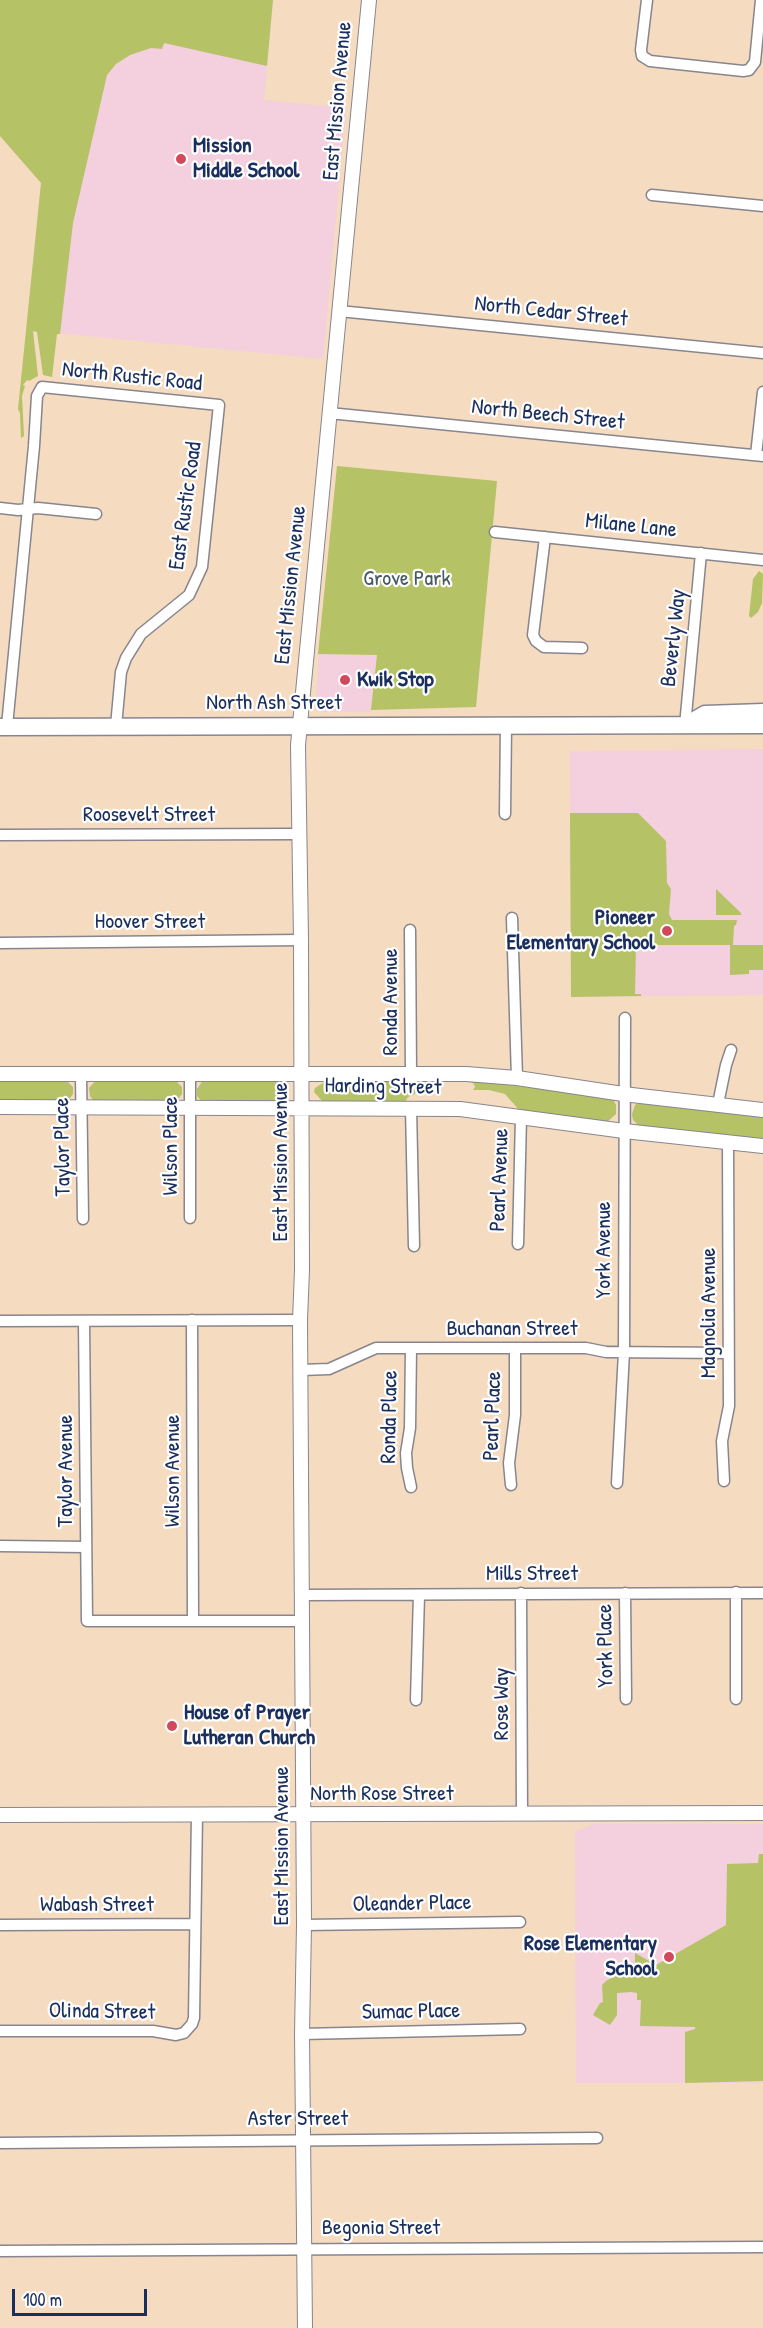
<!DOCTYPE html>
<style>
body{margin:0}
#map{position:relative;width:763px;height:2328px;overflow:hidden;background:#f5dbbf;font-family:"Patrick Hand",sans-serif}
canvas{display:block}
.scale{position:absolute;left:12px;top:2289px;width:135px;height:27px;box-sizing:border-box;border:3px solid #1b2f5e;border-top:0;padding-left:8px;font-size:18px;line-height:21px;white-space:nowrap;color:#1b2f5e;-webkit-text-stroke:4px #fff;paint-order:stroke}
</style>
<div id="map">
<canvas width="763" height="2328"></canvas>
<div class="scale">100 m</div>
</div>
<script>
const ctx = document.querySelector('canvas').getContext('2d');
ctx.lineJoin = 'round';
function fillPath(path, color) { ctx.fillStyle = color; ctx.fill(path, 'evenodd'); }
const shape = rows => new Path2D(rows.map(r => 'M' + r).join(''));
function strokePath(path, color, width, dash) { ctx.strokeStyle = color; ctx.lineWidth = width; ctx.lineCap = dash ? 'butt' : 'round'; ctx.setLineDash(dash || []); ctx.stroke(path); }
function write(font, color, halo, rows, align = 'center') {
  ctx.font = font + ' "Patrick Hand",sans-serif'; ctx.lineWidth = 4.5; ctx.setLineDash([]); ctx.textBaseline = 'middle'; ctx.strokeStyle = halo; ctx.fillStyle = color; for (const [text, x, y, turn = 0] of rows) {
    ctx.save(); ctx.translate(x, y); ctx.rotate((+turn || 0) * Math.PI / 180); ctx.textAlign = isNaN(turn) ? turn : align; if (halo) ctx.strokeText(text, 0, 0); ctx.fillText(text, 0, 0); ctx.restore();
  }
}
fillPath(shape([
 [21,0,273,0,264,100,346,108,323,359,26,330,41,183,0,136,0,9],
 [319,654,377,655,371,712,319,712,315,710],
 [763,749,763,995,571,997,570,751],
 [595,1824,763,1824,763,2083,576,2083,575,1831]
]), '#f4cfde');
fillPath(shape([
 [0,0,273,0,267,66,164,43,162,49,151,48,130,55,116,64,107,75,73,223,60,334,57,334,52,377,43,375,37,332,33,331,38,376,29,381,27,380,23,385,25,386,22,396,24,436,21,438,20,413,18,409,41,183,0,136],
 [337,466,497,481,476,707,371,710,377,655,318,654],
 [759,571,763,574,762,603,758,612,751,618,749,616,753,579],
 [570,813,638,813,666,841,667,883,671,889,669,914,672,920,737,920,736,925,734,926,733,945,763,945,763,970,749,970,749,974,730,975,730,945,636,945,635,994,641,994,641,996,571,997],
 [716,889,741,913,741,915,716,915],
 [0,1078,66,1080,73,1087,73,1094,68,1101,0,1103],
 [466,1079,613,1099,616,1105,616,1114,607,1122,520,1111,505,1094,489,1090,473,1090,475,1087,474,1084],
 [96,1080,175,1080,182,1087,182,1094,177,1101,94,1101,90,1096,89,1088],
 [203,1080,281,1080,285,1082,286,1101,281,1103,202,1102,197,1096,197,1089],
 [323,1080,407,1080,407,1084,416,1091,415,1094,408,1097,405,1102,324,1103,314,1092,315,1088,323,1083],
 [642,1100,763,1114,763,1141,639,1126,633,1120,632,1114,635,1105],
 [759,1854,763,1854,763,2081,685,2083,685,2032,695,2029,695,2027,640,2026,641,2000,637,2000,637,1993,631,1992,617,1993,617,2015,610,2025,593,2015,600,2003,603,2002,602,1985,606,1981,635,1965,635,1953,656,1965,726,1925,727,1864,758,1863]
]), '#b5c265');
const street = shape([
 [647,0,641,50,642,56,650,61,743,71,749,70,755,62,761,0],
 [652,195,763,206],
 [339,311,763,353],
 [329,413,763,456],
 [756,455,763,392],
 [0,508,18,510,38,508,96,514],
 [495,532,763,560],
 [545,537,533,635,536,641,544,647,582,648],
 [7,726,34,446,37,396,42,387,219,405,202,567,189,595,141,634,126,658,121,672,116,726],
 [685,726,701,553],
 [505,814,506,726],
 [0,835,298,834],
 [512,918,517,1078],
 [410,930,411,1074],
 [0,943,301,940],
 [190,1074,190,1218],
 [81,1075,83,1219],
 [718,1104,726,1065,731,1050],
 [411,1108,414,1246],
 [518,1244,521,1117],
 [192,1320,193,1621],
 [0,1321,300,1320],
 [84,1321,87,1621,302,1621],
 [411,1348,410,1428,406,1453,407,1468,411,1487],
 [301,1370,329,1369,376,1348,586,1348,606,1352,728,1353],
 [724,1481,722,1441,729,1406,728,1143],
 [617,1483,624,1352,625,1018],
 [511,1485,509,1463,515,1415,515,1348],
 [0,1546,86,1547],
 [736,1592,736,1699],
 [521,1593,522,1814],
 [625,1593,626,1699],
 [302,1595,763,1593],
 [416,1700,419,1595],
 [0,1925,194,1924],
 [304,1925,520,1922],
 [0,2031,153,2031,176,2035,184,2033,192,2024,194,2018,197,1814],
 [302,2034,520,2029],
 [0,2143,597,2138],
 [0,2251,763,2247]
]);
const secondary = shape([
 [0,1074,466,1074,517,1078,623,1094,763,1110],
 [0,1107,460,1109,624,1131,763,1146],
 [0,1815,763,1813],
 [305,2328,302,2034,304,1925,300,1320,302,1270,301,940,298,745,369,0]
]);
const primary = shape([
 [686,725,705,714,763,712],
 [0,727,763,725]
]);
strokePath(street, '#88858e', 13);
strokePath(secondary, '#88858e', 16);
strokePath(primary, '#88858e', 19);
strokePath(street, '#fff', 10);
strokePath(secondary, '#fff', 14);
strokePath(primary, '#fff', 16);
for (const [x, y, r, color] of [
 [181,159,6,"#d1495b"],
 [345,680,6,"#d1495b"],
 [667,931,6,"#d1495b"],
 [172,1726,6,"#d1495b"],
 [669,1957,6,"#d1495b"]
]) { const dot = new Path2D(); dot.arc(x, y, r, 0, 2 * Math.PI); ctx.fillStyle = color; ctx.fill(dot); strokePath(dot, '#fff', 2); }
write('22px', '#1b2f5e', '#fff', [
 ["East Mission Avenue",338,101,-85],
 ["North Cedar Street",551,312,6],
 ["North Rustic Road",132,377,6],
 ["North Beech Street",548,415,6],
 ["East Rustic Road",186,506,-82],
 ["Milane Lane",631,526,6],
 ["East Mission Avenue",291,585,-84],
 ["Beverly Way",674,638,-84],
 ["North Ash Street",274,703],
 ["Roosevelt Street",149,815],
 ["Hoover Street",150,922],
 ["Ronda Avenue",391,1002,-90],
 ["Harding Street",383,1087,1],
 ["Wilson Place",171,1146,-90],
 ["Taylor Place",63,1147,-91],
 ["East Mission Avenue",281,1162,-90],
 ["Pearl Avenue",500,1180,-88],
 ["York Avenue",604,1250,-90],
 ["Magnolia Avenue",709,1313,-90],
 ["Buchanan Street",512,1329],
 ["Pearl Place",493,1416,-88],
 ["Ronda Place",390,1417,-89],
 ["Taylor Avenue",66,1471,-90],
 ["Wilson Avenue",173,1471,-90],
 ["Mills Street",532,1574],
 ["York Place",606,1646,-91],
 ["Rose Way",502,1704,-90],
 ["North Rose Street",382,1794],
 ["East Mission Avenue",282,1846,-90],
 ["Oleander Place",412,1904,-1],
 ["Wabash Street",97,1905],
 ["Olinda Street",102,2012,1],
 ["Sumac Place",411,2012,-1],
 ["Aster Street",298,2119],
 ["Begonia Street",381,2228]
]);
write('bold 22px', '#1b2f5e', '#fff', [
 ["Mission",193,146],
 ["Middle School",193,171],
 ["Kwik Stop",357,680],
 ["Pioneer",655,918,"right"],
 ["Elementary School",655,943,"right"],
 ["House of Prayer",184,1713],
 ["Lutheran Church",184,1738],
 ["Rose Elementary",657,1944,"right"],
 ["School",657,1969,"right"]
], 'left');
write('22px', '#495b60', '#fff', [
 ["Grove Park",407,579]
]);
</script>
